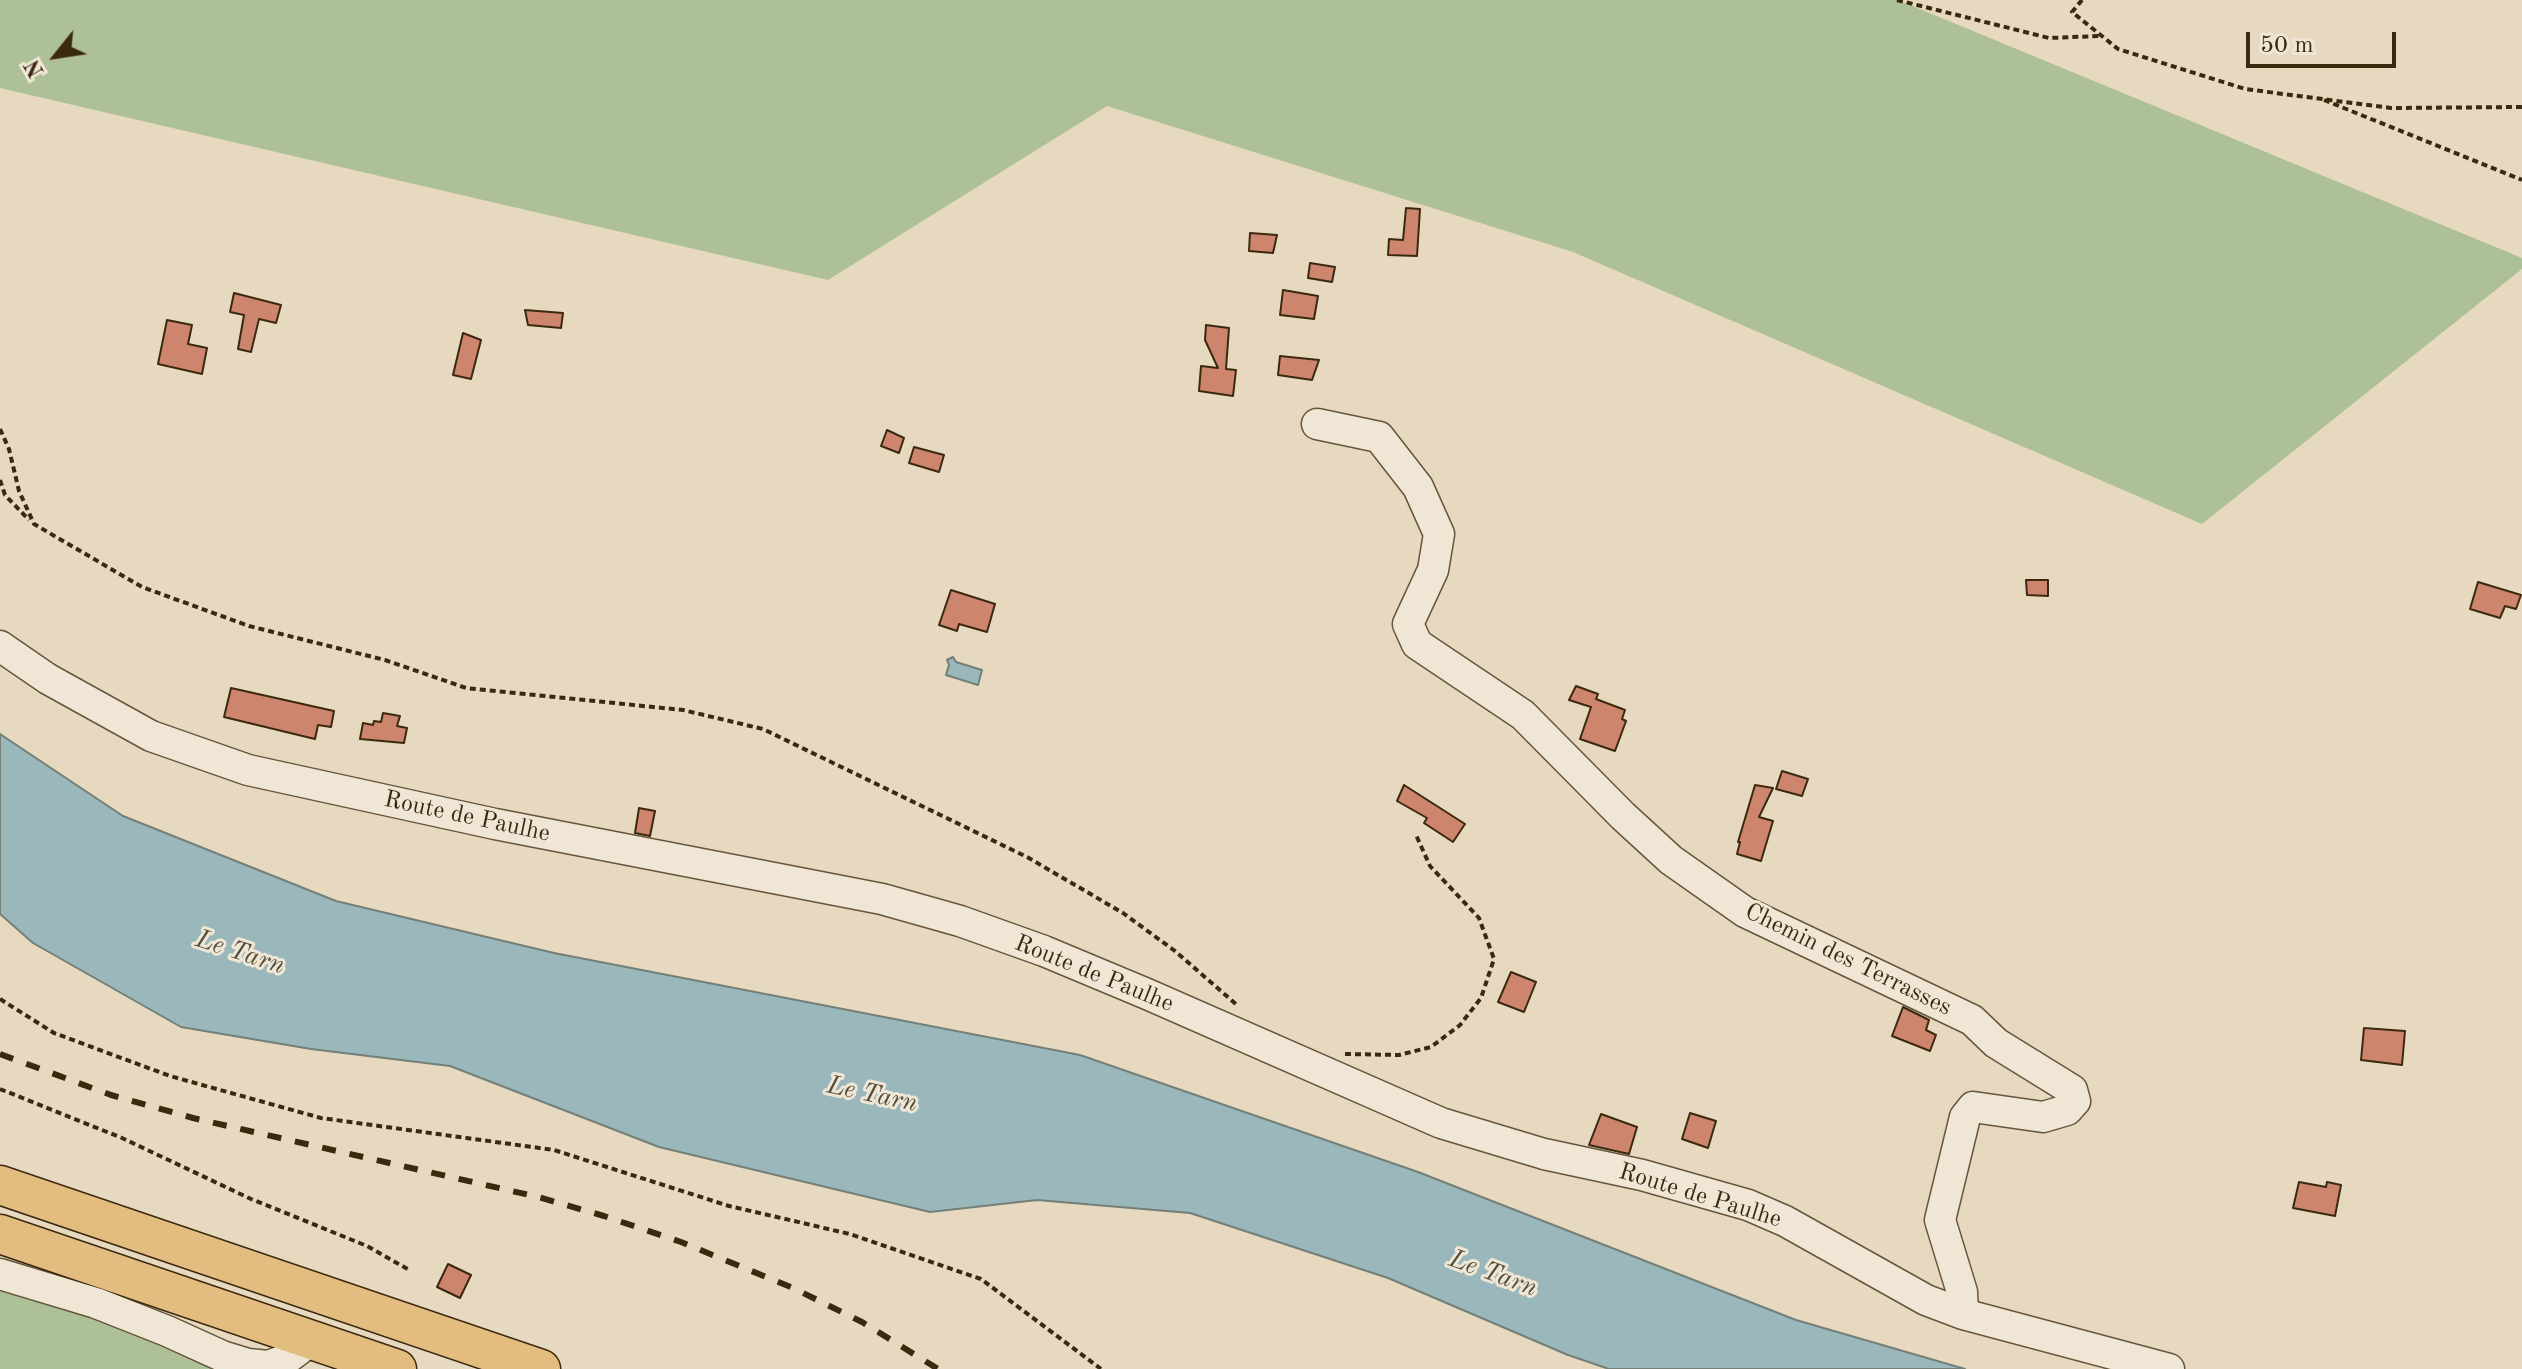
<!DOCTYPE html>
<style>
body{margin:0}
#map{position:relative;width:2522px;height:1369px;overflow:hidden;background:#e6d9c0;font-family:"Old Standard TT",serif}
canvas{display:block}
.north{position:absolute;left:16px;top:16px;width:80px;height:80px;-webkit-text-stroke:6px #efe6d6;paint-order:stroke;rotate:240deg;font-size:22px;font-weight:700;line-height:32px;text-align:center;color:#3b290f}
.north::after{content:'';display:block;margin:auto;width:28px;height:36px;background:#3b290f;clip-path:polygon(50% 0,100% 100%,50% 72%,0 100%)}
.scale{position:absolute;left:2246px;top:32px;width:150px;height:36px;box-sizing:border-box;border:4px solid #3b290f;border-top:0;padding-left:10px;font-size:24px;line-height:28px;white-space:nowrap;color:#3b290f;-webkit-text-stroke:6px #efe6d6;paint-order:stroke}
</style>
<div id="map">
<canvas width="2522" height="1369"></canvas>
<div class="north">N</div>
<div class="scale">50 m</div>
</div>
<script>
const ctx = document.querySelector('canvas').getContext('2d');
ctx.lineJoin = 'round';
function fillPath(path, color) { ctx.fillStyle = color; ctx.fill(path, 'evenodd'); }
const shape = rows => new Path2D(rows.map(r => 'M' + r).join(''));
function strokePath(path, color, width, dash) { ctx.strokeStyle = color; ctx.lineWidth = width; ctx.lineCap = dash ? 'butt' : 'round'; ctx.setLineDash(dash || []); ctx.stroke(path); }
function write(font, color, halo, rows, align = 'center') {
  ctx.font = font + ' "Old Standard TT",serif'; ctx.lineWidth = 6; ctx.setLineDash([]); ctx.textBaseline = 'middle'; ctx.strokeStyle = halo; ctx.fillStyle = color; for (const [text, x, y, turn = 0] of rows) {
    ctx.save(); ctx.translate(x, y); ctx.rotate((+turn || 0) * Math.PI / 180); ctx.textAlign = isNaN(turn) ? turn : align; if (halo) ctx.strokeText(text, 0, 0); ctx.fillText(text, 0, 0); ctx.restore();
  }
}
fillPath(shape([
 [0,0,1898,0,2522,258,2522,269,2202,524,1573,252,1107,106,828,280,0,88],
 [0,1272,296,1369,0,1369]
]), '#aec097');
const water = shape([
 [953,657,956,662,982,670,978,685,946,675,949,665,947,660,953,657],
 [0,734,123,816,336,901,554,953,1080,1055,1418,1172,1796,1320,1965,1369,1609,1369,1568,1355,1388,1278,1190,1213,1037,1200,930,1212,659,1147,450,1066,311,1049,181,1027,33,943,0,914,0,734]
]);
fillPath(water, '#9ab8bc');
strokePath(water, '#747f77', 2);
const building = shape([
 [1406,208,1420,209,1417,256,1388,255,1389,239,1403,240,1406,208],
 [1250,233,1277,235,1273,253,1249,251,1250,233],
 [1310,263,1335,267,1332,282,1308,278,1310,263],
 [1283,290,1318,296,1314,319,1280,315,1283,290],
 [234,293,281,305,276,323,259,319,251,352,238,349,244,315,230,312,234,293],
 [525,310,563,313,561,328,528,325,525,310],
 [167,320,192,325,188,344,207,348,202,374,158,364,167,320],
 [1206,325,1229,328,1226,369,1236,370,1233,396,1199,391,1201,366,1218,368,1205,340,1206,325],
 [463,333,481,340,471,379,453,375,463,333],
 [1280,356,1319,360,1312,380,1278,375,1280,356],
 [887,430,904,438,899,453,881,446,887,430],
 [914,447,944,455,939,472,909,463,914,447],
 [2026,580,2048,580,2048,596,2027,595,2026,580],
 [2478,582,2521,595,2516,609,2505,606,2500,618,2470,609,2478,582],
 [951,590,995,604,987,632,959,624,957,631,939,625,951,590],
 [1576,686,1598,694,1596,699,1625,710,1622,719,1626,721,1615,751,1580,739,1591,707,1569,700,1576,686],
 [231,688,334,711,331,727,318,725,315,739,224,717,231,688],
 [383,713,400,716,397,726,407,728,404,743,360,739,363,723,373,725,374,721,381,722,383,713],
 [1782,771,1808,779,1802,796,1776,789,1782,771],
 [1404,785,1465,824,1453,842,1424,823,1427,818,1397,801,1404,785],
 [1755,785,1773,788,1759,817,1773,821,1761,861,1737,854,1740,842,1738,842,1755,785],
 [639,808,655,811,650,836,635,833,639,808],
 [1511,972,1536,982,1524,1012,1498,1002,1511,972],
 [1903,1007,1929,1020,1926,1030,1936,1035,1930,1051,1892,1036,1903,1007],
 [2364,1028,2405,1031,2402,1065,2361,1060,2364,1028],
 [1690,1113,1716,1121,1708,1148,1682,1139,1690,1113],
 [1601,1114,1637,1127,1629,1154,1589,1145,1601,1114],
 [2299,1182,2326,1187,2327,1182,2341,1185,2335,1216,2293,1208,2299,1182],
 [448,1264,471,1275,460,1298,437,1287,448,1264]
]);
fillPath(building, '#cd856d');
strokePath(building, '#3b290f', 2);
const minor = shape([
 [1317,424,1379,437,1418,487,1439,534,1433,570,1408,624,1417,644,1523,715,1623,816,1671,860,1745,912,1972,1020,1996,1043,2072,1090,2075,1101,2067,1110,2043,1117,1973,1107,1965,1117,1940,1220,1962,1292,1963,1314],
 [0,646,48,679,151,736,248,770,495,824,882,899,960,921,1044,951,1147,994,1441,1123,1544,1154,1642,1175,1748,1205,1785,1221,1926,1300,1963,1314,2169,1369],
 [0,1274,96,1303,167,1331,222,1356,248,1364,268,1366,285,1360,301,1348,306,1338]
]);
const major = shape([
 [0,1185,541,1369],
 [0,1234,397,1369]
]);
strokePath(minor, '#66553b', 33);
strokePath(major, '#3b290f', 41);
strokePath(shape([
 [1897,0,2049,38,2101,36],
 [2082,0,2072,12,2118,49,2245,89,2391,108,2522,107],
 [2324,100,2522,180],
 [0,429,9,449,19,491,34,524,142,587,249,626,385,660,466,688,683,710,763,729,1027,857,1123,913,1175,951,1237,1005],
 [0,480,5,495,29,520],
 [0,999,54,1033,170,1076,321,1118,554,1150,729,1206,850,1234,981,1279,1101,1369],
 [1345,1054,1399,1055,1431,1047,1460,1025,1481,998,1494,959,1479,918,1430,866,1416,835],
 [0,1089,122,1138,251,1199,367,1246,411,1271]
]), '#3b290f', 4, [6, 4]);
strokePath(minor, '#efe6d6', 30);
strokePath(major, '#e3bc80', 38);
strokePath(shape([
 [0,1054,111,1095,193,1118,538,1197,604,1216,681,1242,793,1288,862,1322,938,1369]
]), '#3b290f', 6, [14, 14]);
write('24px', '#3b290f', '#efe6d6', [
 ["Route de Paulhe",467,817,12],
 ["Chemin des Terrasses",1848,960,26],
 ["Route de Paulhe",1094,974,22],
 ["Route de Paulhe",1700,1196,17]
]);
write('italic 26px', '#534d3a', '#efe6d6', [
 ["Le Tarn",240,953,18],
 ["Le Tarn",872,1095,12],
 ["Le Tarn",1493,1274,20]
]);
</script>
